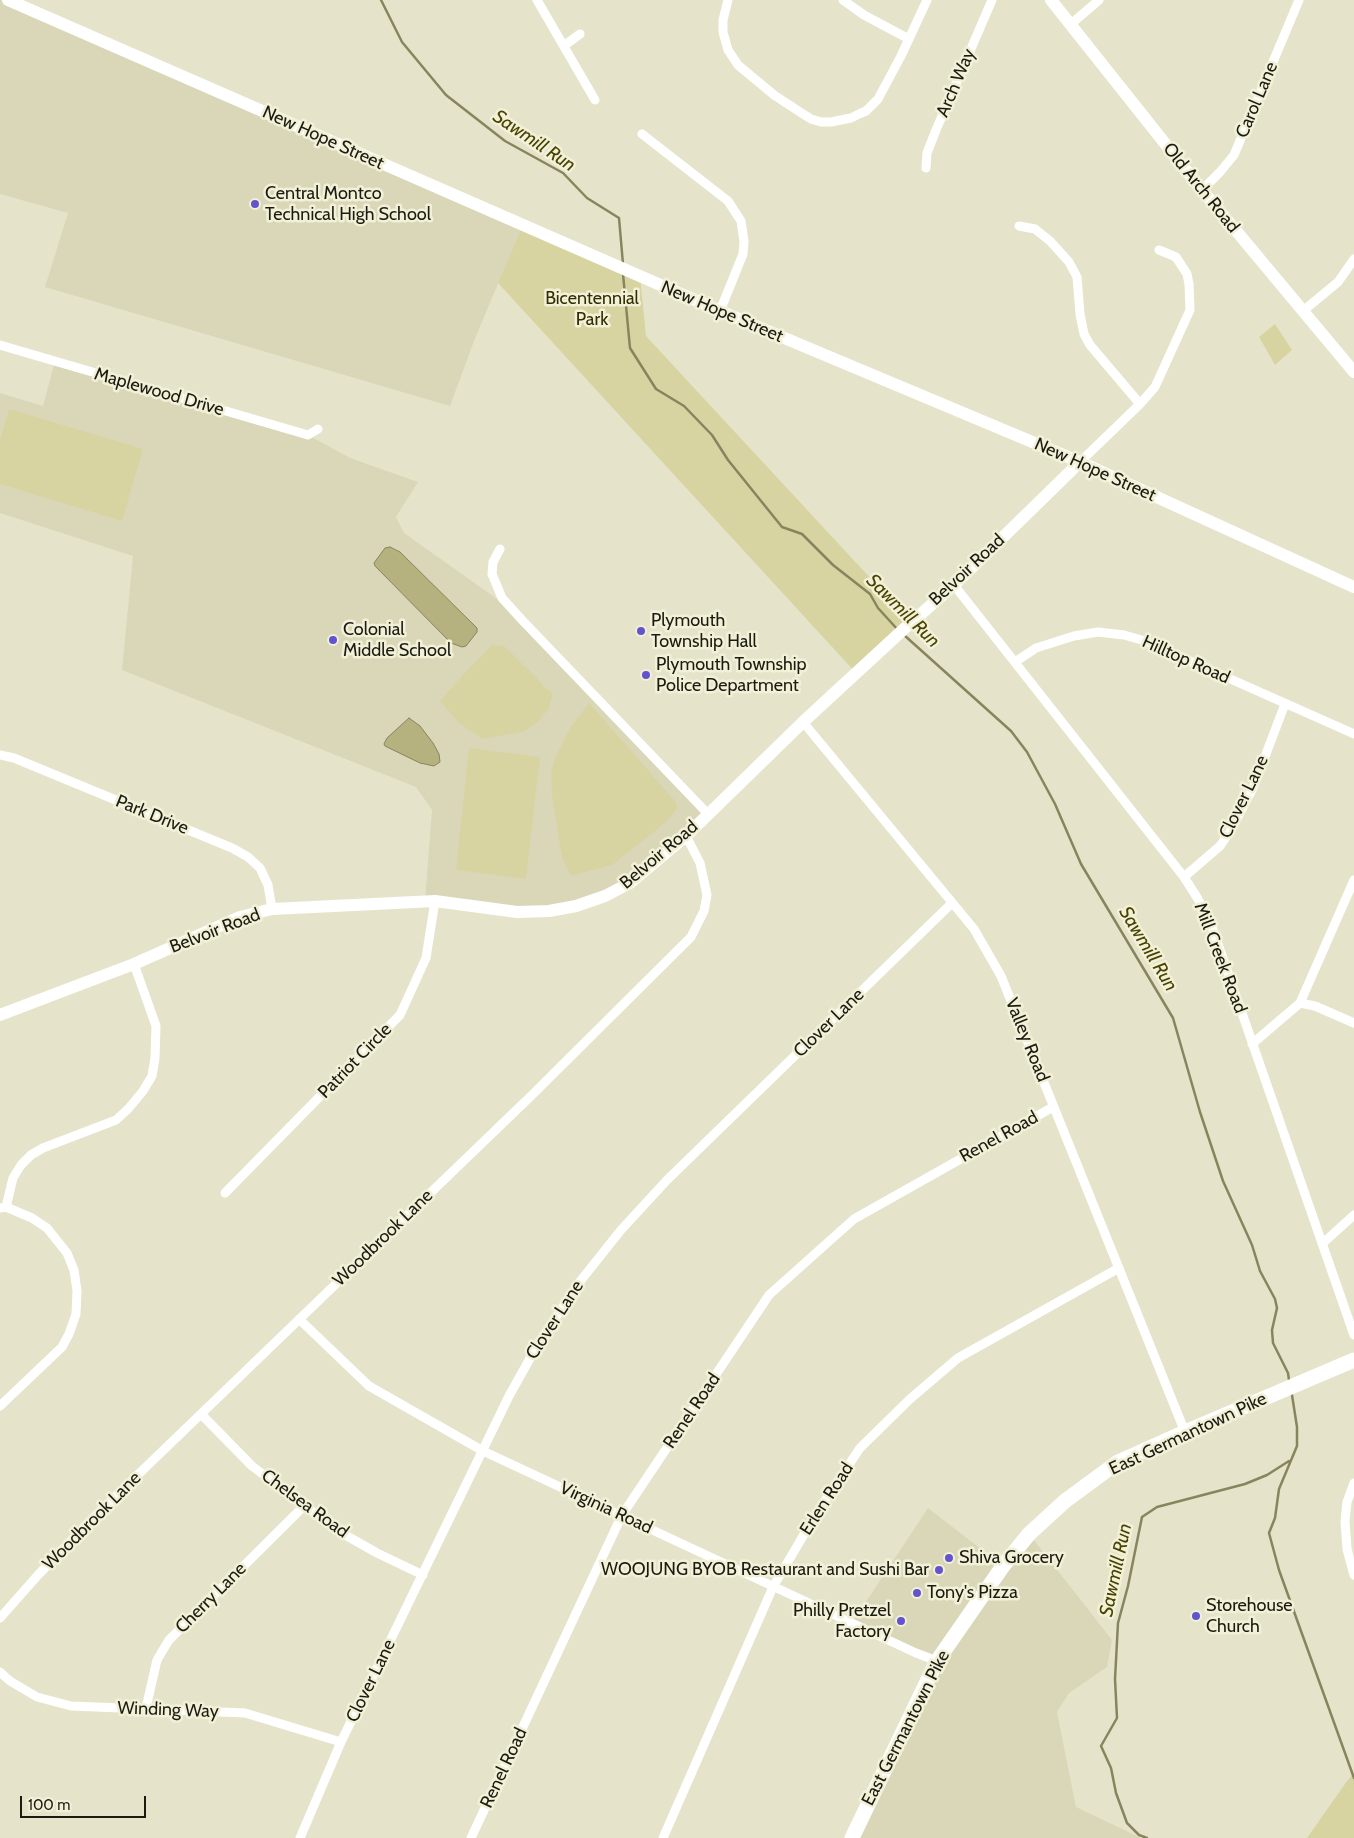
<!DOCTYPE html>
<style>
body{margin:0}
#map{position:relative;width:1354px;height:1838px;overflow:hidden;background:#e5e4cb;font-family:Cabin,sans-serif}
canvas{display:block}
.scale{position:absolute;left:20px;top:1796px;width:126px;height:22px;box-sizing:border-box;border:2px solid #1c1b12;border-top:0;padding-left:6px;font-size:15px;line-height:18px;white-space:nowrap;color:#1c1b12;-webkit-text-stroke:4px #f2f1d8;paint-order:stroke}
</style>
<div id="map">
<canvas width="1354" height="1838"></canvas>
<div class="scale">100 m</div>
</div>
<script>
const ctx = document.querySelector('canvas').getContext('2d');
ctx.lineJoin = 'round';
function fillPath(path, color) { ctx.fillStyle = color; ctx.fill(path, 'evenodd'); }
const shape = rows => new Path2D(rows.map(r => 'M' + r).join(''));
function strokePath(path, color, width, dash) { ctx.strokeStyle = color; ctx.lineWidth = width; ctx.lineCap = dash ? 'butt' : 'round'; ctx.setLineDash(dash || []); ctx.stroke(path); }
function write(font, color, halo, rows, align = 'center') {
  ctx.font = font + ' Cabin,sans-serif'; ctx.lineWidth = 5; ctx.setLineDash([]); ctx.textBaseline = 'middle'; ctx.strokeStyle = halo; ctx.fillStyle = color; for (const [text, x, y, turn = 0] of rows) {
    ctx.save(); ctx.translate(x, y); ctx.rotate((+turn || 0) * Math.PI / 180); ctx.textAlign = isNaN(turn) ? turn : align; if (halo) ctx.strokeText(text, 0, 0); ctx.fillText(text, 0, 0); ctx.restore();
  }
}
fillPath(shape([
 [0,0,8,0,523,224,474,341,450,406,45,287,68,213,0,194],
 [55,361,308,435,350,458,418,482,396,517,404,533,514,611,707,813,630,883,549,911,425,901,432,810,416,787,122,670,133,556,0,513,0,393,43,406],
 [928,1508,1003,1566,1029,1534,1112,1640,1107,1667,1069,1693,1057,1712,1076,1807,1141,1838,852,1838,936,1661,852,1623]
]), '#d9d7b8');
fillPath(shape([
 [523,224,640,276,646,336,911,622,856,673,498,283],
 [1275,324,1292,350,1275,365,1259,337],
 [9,409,143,449,122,521,0,484,0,440],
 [492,645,504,646,535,676,544,687,553,693,549,708,538,722,523,732,482,739,458,722,440,701,461,677],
 [589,703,675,801,677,809,665,823,612,865,571,876,562,858,552,796,551,772,555,758,570,728],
 [469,748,540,757,526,879,456,870],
 [1354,1773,1354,1838,1307,1838,1347,1781]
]), '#d8d4a2');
const water = shape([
 [390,547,400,552,477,628,477,632,466,646,462,647,451,643,375,566,374,563,385,548,390,547],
 [409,718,420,726,433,743,439,754,440,762,434,766,420,763,385,746,384,744,387,738,409,718]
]);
fillPath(water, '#b6b27f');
strokePath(water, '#88855e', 1);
strokePath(shape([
 [381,0,402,42,446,95,505,141,563,173,587,198,619,218,623,264],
 [623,274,630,348,656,389,684,406,712,435,728,460,782,527,802,534,833,565,870,594,878,608,898,630],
 [904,635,1011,731,1027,752,1055,804,1081,864,1173,1018,1200,1112,1223,1181,1252,1245,1260,1271,1275,1299,1277,1308,1272,1330,1273,1343,1288,1373,1289,1380],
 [1292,1395,1297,1427,1297,1446,1279,1489,1275,1518,1269,1533,1279,1570,1354,1778],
 [1147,1838,1139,1835,1127,1823,1116,1793,1111,1768,1101,1746,1117,1718,1115,1679,1118,1623,1128,1586,1142,1517,1157,1507,1245,1484,1267,1475,1289,1461]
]), '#88855e', 2.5);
strokePath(shape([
 [537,0,595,100],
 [728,0,723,20,723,32,728,50,738,65,774,95,803,114,811,119,821,122,831,122,851,118,859,114,866,111,878,99,901,56,927,0],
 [843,0,864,15,909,39],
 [1071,24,1099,0],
 [565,45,580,34],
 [642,134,728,201,741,221,744,241,743,254,720,311],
 [926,168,927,153,936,130,992,0],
 [1202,190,1220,172,1234,155,1299,0],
 [1019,226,1035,229,1050,241,1069,262,1077,277,1080,314,1084,334,1090,345,1140,404],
 [1303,311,1338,282,1354,259],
 [0,345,308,435,318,429],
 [1080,462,1140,404,1155,387,1190,310,1189,284,1187,274,1176,257,1159,250],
 [500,549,493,562,492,574,502,598,522,620,707,813],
 [954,585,1184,877,1198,899,1211,924,1354,1335],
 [1015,662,1036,648,1074,636,1098,632,1124,635,1145,641,1354,734],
 [803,722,974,929,1001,976,1185,1432],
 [0,755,14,758,232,848,248,857,260,868,268,885,272,909],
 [1184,877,1220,846,1231,830,1253,788,1285,704],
 [1300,1003,1315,1006,1354,1023],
 [1252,1044,1300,1003,1354,880],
 [225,1193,400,1015,426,958,435,901],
 [6,1207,13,1178,21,1165,31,1155,43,1148,116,1120,129,1108,143,1091,152,1076,155,1058,156,1026,134,964],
 [1323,1243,1354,1215],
 [299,1319,369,1386,483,1451,916,1653,937,1661],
 [0,1406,62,1347,69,1334,76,1314,77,1291,74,1270,67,1253,47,1228,32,1218,6,1207,0,1208],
 [201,1414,252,1466,340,1532,377,1553,423,1575],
 [1354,1483,1347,1502,1345,1521,1347,1549,1354,1575],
 [0,1618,38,1575,94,1517,532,1095,691,937,704,911,707,895,700,863,686,836],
 [0,1672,10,1681,37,1697,71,1706,245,1713,341,1742],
 [146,1708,157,1660,169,1640,304,1506],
 [300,1838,341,1742,509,1396,538,1344,578,1284,621,1230,667,1180,952,903],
 [471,1838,622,1515,769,1295,854,1219,1053,1107],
 [663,1838,773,1587,816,1514,860,1448,910,1399,958,1358,1119,1268]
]), '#fff', 9);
strokePath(shape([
 [8,0,720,311,1080,462,1354,587],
 [1051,0,1202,190,1354,372],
 [0,1015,134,964,240,917,272,909,435,901,517,912,549,911,576,906,605,896,630,883,686,836,803,722,905,628,954,585,1080,462]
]), '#fff', 12);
strokePath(shape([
 [852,1838,937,1661,1003,1566,1029,1534,1065,1501,1118,1462,1185,1432,1354,1360]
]), '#fff', 15);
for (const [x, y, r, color] of [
 [255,204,5,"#6354cd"],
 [641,631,5,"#6354cd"],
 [333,640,5,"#6354cd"],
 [646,675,5,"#6354cd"],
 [949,1558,5,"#6354cd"],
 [939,1570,5,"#6354cd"],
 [917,1593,5,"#6354cd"],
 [1196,1616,5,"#6354cd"],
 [901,1621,5,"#6354cd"]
]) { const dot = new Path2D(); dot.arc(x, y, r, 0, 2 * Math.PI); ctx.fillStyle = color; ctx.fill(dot); strokePath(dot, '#f2f1d8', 2); }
write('18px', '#1c1b12', '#f2f1d8', [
 ["Arch Way",956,83,-67],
 ["Carol Lane",1257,100,-67],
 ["New Hope Street",323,138,24],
 ["Old Arch Road",1201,188,51],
 ["New Hope Street",722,312,23],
 ["Maplewood Drive",159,392,16],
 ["New Hope Street",1095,470,24],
 ["Belvoir Road",967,570,-43],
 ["Hilltop Road",1186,660,24],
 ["Clover Lane",1244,797,-64],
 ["Park Drive",152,815,22],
 ["Belvoir Road",659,855,-40],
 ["Belvoir Road",215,931,-21],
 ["Mill Creek Road",1220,958,69],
 ["Clover Lane",829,1023,-44],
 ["Valley Road",1027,1040,68],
 ["Patriot Circle",355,1061,-46],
 ["Renel Road",999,1137,-29],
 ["Woodbrook Lane",383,1238,-44],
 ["Clover Lane",555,1320,-57],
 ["Renel Road",692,1411,-56],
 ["East Germantown Pike",1188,1434,-25],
 ["Erlen Road",827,1499,-57],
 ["Chelsea Road",305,1504,36],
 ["Virginia Road",606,1508,25],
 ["Woodbrook Lane",92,1521,-45],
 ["Cherry Lane",211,1598,-45],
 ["Clover Lane",371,1681,-64],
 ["Winding Way",168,1710,2],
 ["East Germantown Pike",906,1728,-63],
 ["Renel Road",504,1768,-65]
]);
write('18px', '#1c1b12', '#f2f1d8', [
 ["Central Montco",265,194],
 ["Technical High School",265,215],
 ["Plymouth",651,621],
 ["Township Hall",651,642],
 ["Colonial",343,630],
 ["Middle School",343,651],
 ["Plymouth Township",656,665],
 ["Police Department",656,686],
 ["Shiva Grocery",959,1558],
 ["WOOJUNG BYOB Restaurant and Sushi Bar",929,1570,"right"],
 ["Tony's Pizza",927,1593],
 ["Storehouse",1206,1606],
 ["Church",1206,1627],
 ["Philly Pretzel",891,1611,"right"],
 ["Factory",891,1632,"right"]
], 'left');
write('18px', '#312e03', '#f2f1d8', [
 ["Bicentennial",592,299],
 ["Park",592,320]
]);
write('italic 19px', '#484300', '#f2f1d8', [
 ["Sawmill Run",534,141,34],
 ["Sawmill Run",903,611,45],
 ["Sawmill Run",1148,949,59],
 ["Sawmill Run",1116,1570,-78]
]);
</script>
